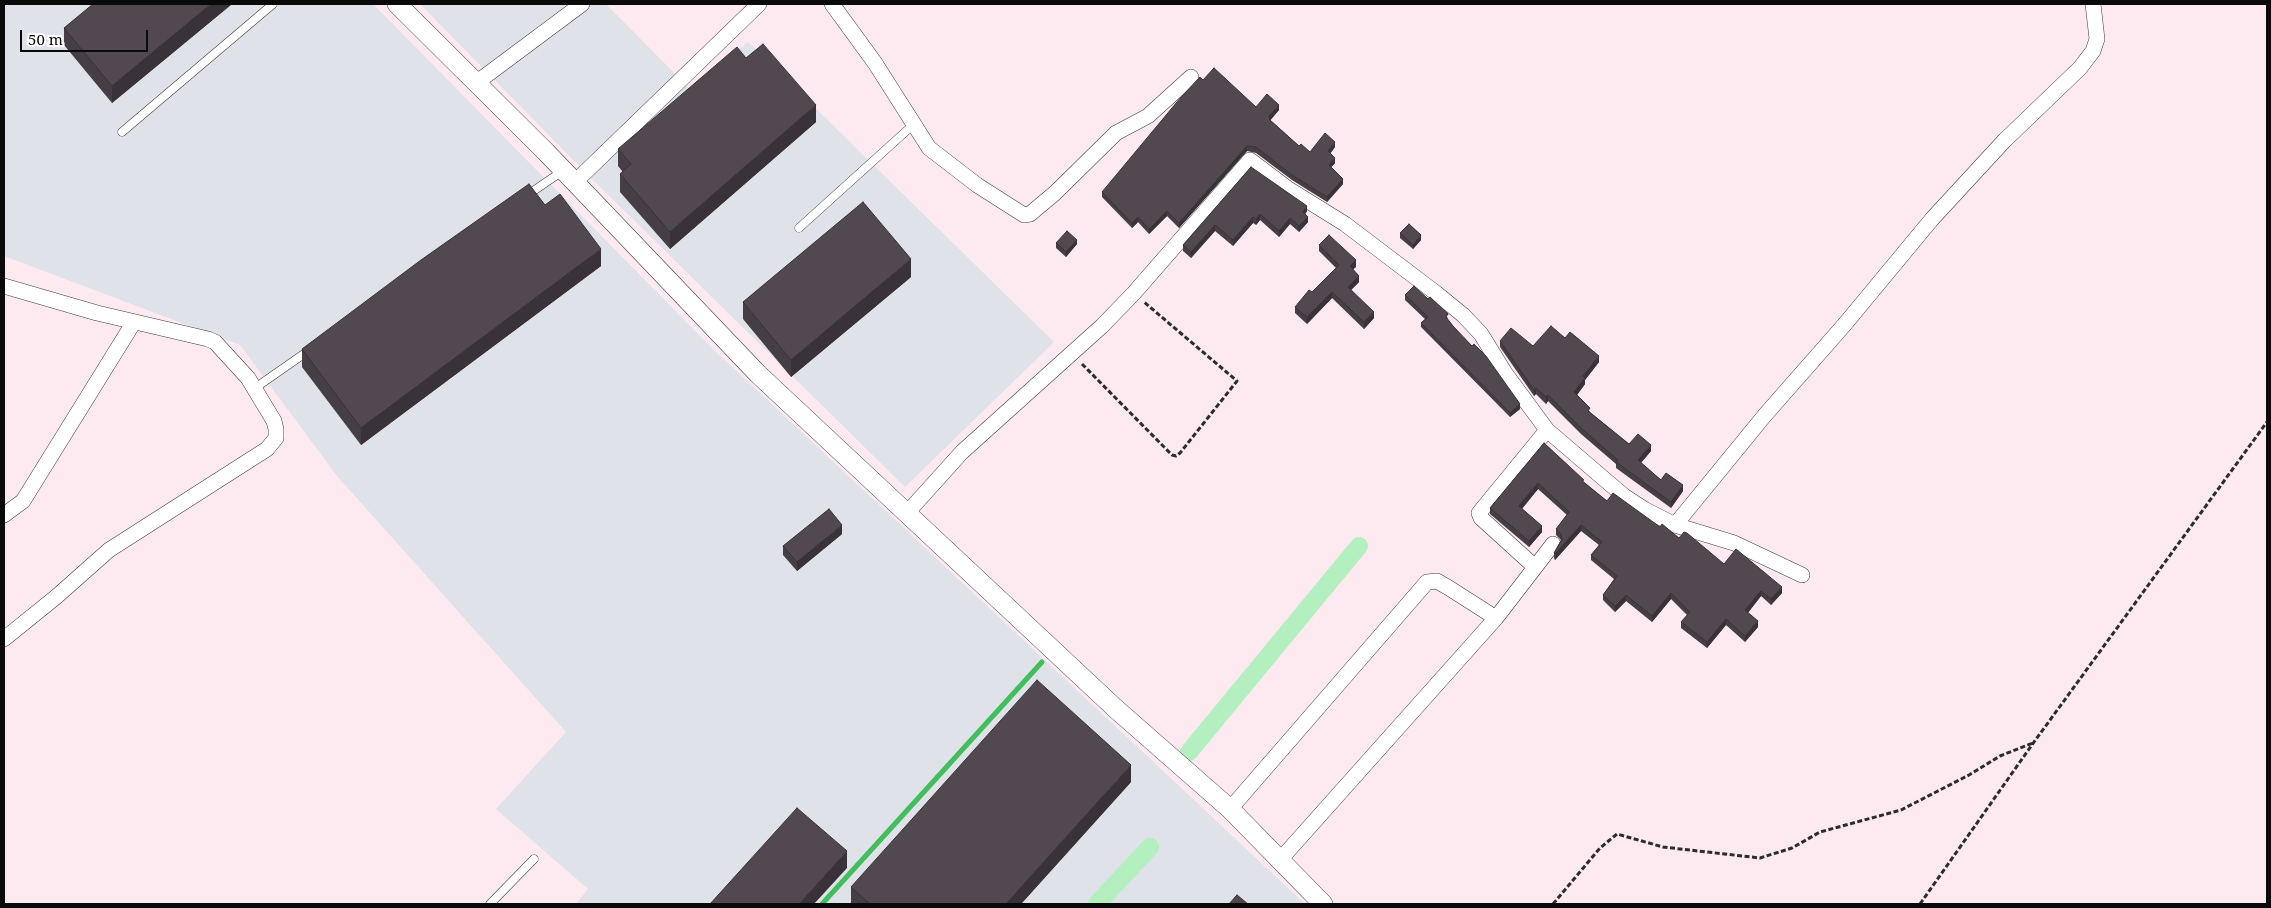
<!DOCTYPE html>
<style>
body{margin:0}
#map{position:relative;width:2271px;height:908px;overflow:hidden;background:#fdeaf1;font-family:"Noto Serif",serif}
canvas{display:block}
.frame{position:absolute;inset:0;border:5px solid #0a0a0a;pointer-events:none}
.scale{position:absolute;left:20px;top:30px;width:128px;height:22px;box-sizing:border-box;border:2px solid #0a0a0a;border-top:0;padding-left:6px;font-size:15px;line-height:18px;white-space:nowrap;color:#0a0a0a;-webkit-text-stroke:4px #fff;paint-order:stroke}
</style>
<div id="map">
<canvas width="2271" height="908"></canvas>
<div class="frame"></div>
<div class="scale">50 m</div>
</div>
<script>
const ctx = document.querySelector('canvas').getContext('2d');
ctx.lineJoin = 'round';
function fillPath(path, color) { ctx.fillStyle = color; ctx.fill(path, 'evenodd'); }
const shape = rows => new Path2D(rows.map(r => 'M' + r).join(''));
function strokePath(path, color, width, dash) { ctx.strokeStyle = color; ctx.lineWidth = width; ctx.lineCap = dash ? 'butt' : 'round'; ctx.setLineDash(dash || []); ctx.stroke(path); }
fillPath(shape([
 [4,4,373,4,713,349,1305,904,576,904,588,889,496,809,566,732,337,476,240,345,4,256],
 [420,4,606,4,689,88,748,42,1054,342,905,487,587,174]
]), '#dfe2e9');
strokePath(shape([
 [822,904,1042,662]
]), '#42be5d', 5);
strokePath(shape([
 [1189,752,1359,546],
 [1097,904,1150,847]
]), '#b4efbf', 18);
const service = shape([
 [122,132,273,4],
 [526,196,564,170],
 [799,228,914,124],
 [255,388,311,349],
 [490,904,534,859]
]);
const minor = shape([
 [832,4,875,63,929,148,977,185,1024,215,1030,214,1055,193,1116,133,1148,116,1191,77],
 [476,83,582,4],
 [575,182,759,4],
 [4,286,97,313,208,339,215,342,248,378,274,421,276,429,276,438,267,449,109,550,56,597,4,639],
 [1547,430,1624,496,1644,509,1675,525,1734,543,1802,575],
 [907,513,962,452,1102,326,1134,293,1250,160,1287,188,1345,224,1436,293,1463,315,1481,334,1505,373,1547,430,1479,513,1481,518,1535,567],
 [4,515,23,501,134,322],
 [1675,525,1765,415,1845,324,1932,219,2004,141,2080,68,2093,51,2097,39,2093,4],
 [1230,809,1427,582,1437,581,1449,588,1496,618,1553,544],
 [1279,861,1496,618]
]);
const tertiary = shape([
 [397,4,546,152,758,374,1116,709,1230,809,1323,904]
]);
strokePath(service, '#3d3d3d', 9);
strokePath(minor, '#3d3d3d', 16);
strokePath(tertiary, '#3d3d3d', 20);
strokePath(shape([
 [1082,364,1172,455,1176,456,1180,453,1237,381,1144,302],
 [1553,904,1600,848,1617,834,1663,847,1760,858,1792,848,1820,832,1901,810,1969,775,2000,756,2033,743],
 [1920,904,2034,742,2267,422]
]), '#2c2c2c', 3, [5, 2.5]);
strokePath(service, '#fff', 8);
strokePath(minor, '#fff', 15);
strokePath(tertiary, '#fff', 19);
fillPath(shape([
 [232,4,112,103,64,45,64,28],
 [746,58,816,122,670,249,620,192,620,174,623,172,618,166,618,149],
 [1256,107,1279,110,1270,120,1299,146,1310,152,1335,147,1330,154,1335,163,1331,167,1343,184,1327,202,1292,180,1256,153,1247,151,1179,228,1167,216,1149,234,1138,222,1132,228,1102,197,1102,192],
 [1251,167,1307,211,1305,214,1308,222,1299,232,1290,224,1279,237,1260,220,1256,225,1253,223,1233,246,1215,231,1191,258,1183,251,1183,245],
 [545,205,601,266,361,445,302,367,302,349],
 [1400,233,1421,240,1413,249,1400,238],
 [1056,243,1077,244,1066,257,1056,248],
 [1319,245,1356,267,1353,269,1359,282,1351,290,1374,318,1364,329,1332,298,1307,324,1295,313,1295,307,1312,292,1336,268,1319,251],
 [911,277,791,377,743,319,743,302],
 [1405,295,1428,299,1448,318,1447,319,1520,409,1510,417,1421,327,1421,323,1425,319,1405,300],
 [1565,338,1599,362,1585,380,1585,384,1577,395,1590,412,1629,444,1651,451,1641,463,1661,480,1683,491,1671,508,1616,468,1616,464,1581,434,1548,401,1546,404,1536,394,1534,396,1500,347,1500,341,1533,346],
 [1544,443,1584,482,1607,501,1660,527,1724,564,1782,593,1771,605,1761,596,1748,613,1758,627,1745,642,1726,625,1707,648,1681,628,1681,622,1687,615,1671,599,1652,622,1626,601,1615,612,1603,600,1603,595,1614,579,1591,560,1591,555,1599,545,1581,531,1555,560,1554,558,1554,553,1561,540,1556,535,1556,529,1567,515,1538,489,1522,509,1542,532,1529,547,1490,514,1490,508],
 [842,534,797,571,783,555,783,546],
 [1131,782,1021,904,851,904,851,887]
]), '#463e45');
fillPath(shape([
 [211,4,232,4,112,103,112,86],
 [816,105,816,122,670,249,670,232],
 [1279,105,1279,110,1269,122,1269,116],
 [1335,142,1335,147,1328,156,1328,151],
 [1247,146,1247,151,1179,228,1179,223],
 [1335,158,1335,163,1329,170,1329,165],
 [1343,179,1343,184,1327,202,1327,197],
 [1307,206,1307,211,1303,218,1303,212],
 [1167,211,1167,216,1149,234,1149,229],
 [1260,214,1260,220,1256,225,1256,219],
 [1138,217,1138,222,1132,228,1132,223],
 [1253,217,1253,223,1233,246,1233,240],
 [1308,217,1308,222,1299,232,1299,226],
 [1290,218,1290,224,1279,237,1279,231],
 [1215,225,1215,231,1191,258,1191,252],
 [1421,235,1421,240,1413,249,1413,245],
 [1077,240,1077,244,1066,257,1066,252],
 [601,249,601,266,361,445,361,428],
 [911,259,911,277,791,377,791,360],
 [1356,260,1356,267,1350,272,1350,266],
 [1359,276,1359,282,1348,293,1348,287],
 [1332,292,1332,298,1307,324,1307,317],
 [1374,312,1374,318,1364,329,1364,322],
 [1599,356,1599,362,1585,380,1585,384,1574,399,1574,392,1583,376],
 [1536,388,1536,394,1534,396,1534,390],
 [1548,395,1548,401,1546,404,1546,397],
 [1520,404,1520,409,1510,417,1510,413],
 [1651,445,1651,451,1638,466,1638,460],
 [1538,483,1538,489,1519,512,1519,506],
 [1683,485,1683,491,1671,508,1671,502],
 [842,525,842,534,797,571,797,562],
 [1581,525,1581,531,1555,560,1555,554],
 [1542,526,1542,532,1529,547,1529,541],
 [1782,587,1782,593,1771,605,1771,599],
 [1761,591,1761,596,1745,616,1745,610],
 [1671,593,1671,599,1652,622,1652,616],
 [1626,595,1626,601,1615,612,1615,606],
 [1726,619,1726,625,1707,648,1707,642],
 [1758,621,1758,627,1745,642,1745,636],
 [1131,765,1131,782,1021,904,1006,904],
 [847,851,847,868,814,904,799,904]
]), '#393238');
const building = shape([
 [93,4,211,4,112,86,64,28,93,4],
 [763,44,816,105,670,232,620,174,631,164,618,149,737,47,746,58,763,44],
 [1214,68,1256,107,1267,94,1279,105,1269,116,1270,120,1299,146,1301,144,1310,152,1325,133,1335,142,1328,151,1335,158,1329,165,1343,179,1327,197,1292,175,1256,147,1247,146,1179,223,1167,211,1149,229,1138,217,1132,223,1102,192,1182,96,1200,77,1203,80,1214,68],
 [1251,167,1307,206,1303,212,1308,217,1299,226,1290,218,1279,231,1260,214,1256,219,1253,217,1233,240,1215,225,1191,252,1183,245,1251,167],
 [529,184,545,205,560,194,601,249,361,428,302,349,421,260,529,184],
 [863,202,911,259,791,360,743,302,863,202],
 [1409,224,1421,235,1413,245,1400,233,1409,224],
 [1067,231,1077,240,1066,252,1056,243,1067,231],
 [1329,235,1356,260,1350,266,1359,276,1348,287,1374,312,1364,322,1332,292,1307,317,1295,307,1309,290,1312,292,1339,265,1319,245,1329,235],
 [1414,286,1428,299,1430,297,1448,314,1446,317,1453,326,1472,346,1474,344,1486,356,1520,404,1510,413,1421,323,1428,317,1405,295,1414,286],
 [1551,326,1565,338,1570,332,1599,356,1583,376,1585,378,1574,392,1590,408,1588,411,1629,444,1638,434,1651,445,1638,460,1661,480,1666,473,1683,485,1671,502,1616,462,1618,460,1581,428,1548,395,1546,397,1536,388,1534,390,1500,341,1511,328,1533,346,1551,326],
 [1544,443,1584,480,1582,481,1607,501,1613,493,1660,527,1662,524,1679,538,1684,532,1687,533,1724,564,1736,549,1782,587,1771,599,1761,591,1745,610,1758,621,1745,636,1726,619,1707,642,1681,622,1690,612,1671,593,1652,616,1626,595,1615,606,1603,595,1617,576,1591,555,1602,542,1581,525,1555,554,1554,553,1562,539,1561,534,1556,529,1569,512,1538,483,1519,506,1542,526,1529,541,1490,508,1544,443],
 [829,509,842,525,797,562,783,546,829,509],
 [1037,680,1131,765,1006,904,870,904,851,887,1037,680],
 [797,808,847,851,799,904,710,904,797,808],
 [1237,895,1248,904,1229,904,1237,895]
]);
fillPath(building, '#514850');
strokePath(building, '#393238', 1);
</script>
